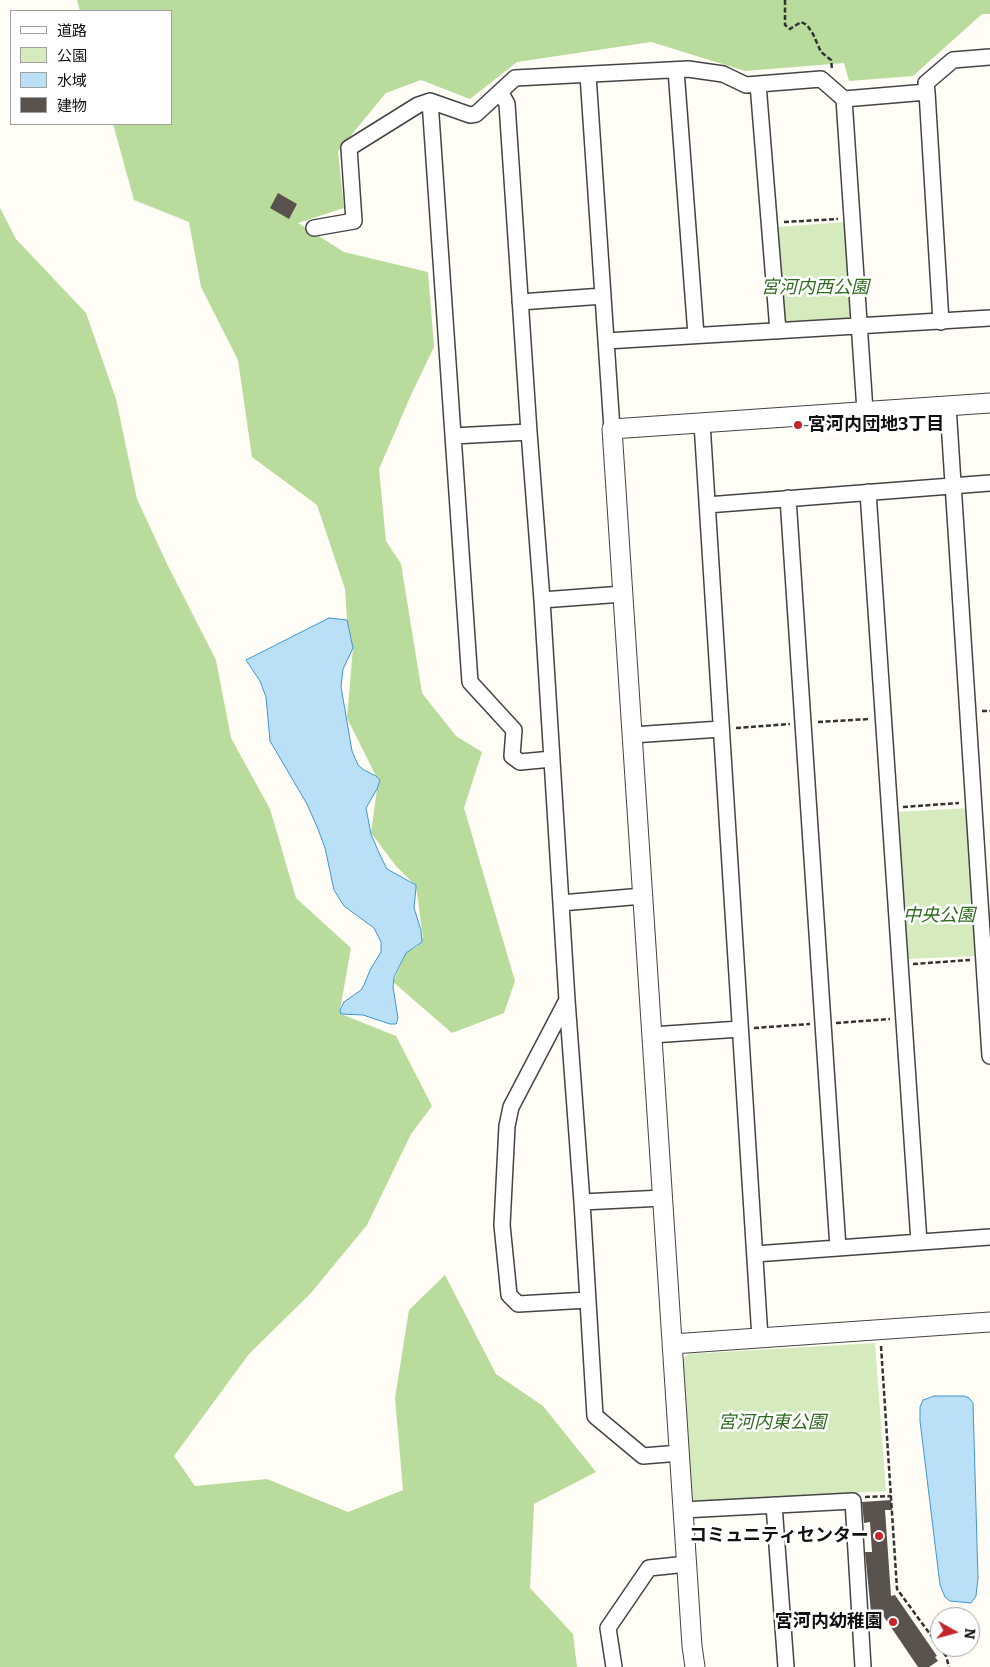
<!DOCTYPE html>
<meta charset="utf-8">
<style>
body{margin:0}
#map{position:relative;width:990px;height:1667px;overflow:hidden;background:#fffdf5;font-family:Bitter,"Noto Sans JP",serif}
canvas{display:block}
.legend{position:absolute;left:10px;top:10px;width:162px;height:115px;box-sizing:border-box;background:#fff;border:1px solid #a0a0a0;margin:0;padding:6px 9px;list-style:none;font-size:15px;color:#111}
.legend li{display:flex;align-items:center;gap:10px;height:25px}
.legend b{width:25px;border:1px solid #a0a0a0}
.north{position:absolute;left:930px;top:1607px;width:50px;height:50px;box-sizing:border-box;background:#fff;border:1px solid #a0a0a0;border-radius:50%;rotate:97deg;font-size:14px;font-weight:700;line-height:20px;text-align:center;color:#111}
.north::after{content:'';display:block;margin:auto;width:18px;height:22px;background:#c4262e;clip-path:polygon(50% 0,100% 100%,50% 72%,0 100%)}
</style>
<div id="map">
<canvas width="990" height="1667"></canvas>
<ul class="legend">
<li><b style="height:6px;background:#fff"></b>道路</li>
<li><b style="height:14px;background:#d5ebbd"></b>公園</li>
<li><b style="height:14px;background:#b9e0f7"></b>水域</li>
<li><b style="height:14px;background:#5a524d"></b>建物</li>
</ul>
<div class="north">N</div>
</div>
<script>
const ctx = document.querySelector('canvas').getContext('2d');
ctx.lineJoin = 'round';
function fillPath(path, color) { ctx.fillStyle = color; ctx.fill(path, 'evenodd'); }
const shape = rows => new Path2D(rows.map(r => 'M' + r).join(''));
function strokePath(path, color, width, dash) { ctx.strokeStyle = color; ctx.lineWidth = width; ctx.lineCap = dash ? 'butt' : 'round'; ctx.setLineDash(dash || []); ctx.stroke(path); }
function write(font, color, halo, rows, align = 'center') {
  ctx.font = font + ' Bitter,"Noto Sans JP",serif'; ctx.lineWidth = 5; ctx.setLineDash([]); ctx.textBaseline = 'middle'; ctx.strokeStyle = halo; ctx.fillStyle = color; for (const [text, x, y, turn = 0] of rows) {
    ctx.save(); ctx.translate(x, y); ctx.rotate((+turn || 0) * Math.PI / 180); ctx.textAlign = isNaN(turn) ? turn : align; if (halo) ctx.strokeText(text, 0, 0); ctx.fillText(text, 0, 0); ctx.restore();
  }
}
fillPath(shape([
 [846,222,852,314,844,322,789,325,781,317,777,227],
 [967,808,976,956,907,959,898,812],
 [875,1343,886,1491,695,1502,692,1499,682,1360,688,1354]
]), '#d5ebbd');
fillPath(shape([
 [77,0,990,0,990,14,982,14,913,76,849,81,844,63,745,71,651,42,517,62,470,99,421,80,386,93,338,151,344,208,298,223,344,252,428,272,434,347,411,395,379,469,386,541,401,564,422,693,456,736,482,752,464,808,515,981,504,1013,452,1033,393,982,406,953,418,946,423,937,416,886,396,866,371,833,377,789,379,782,379,778,376,776,347,718,353,648,347,620,345,589,317,505,252,457,238,360,201,287,189,222,134,200,113,124,171,124,171,11,80,11],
 [0,208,16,239,86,313,116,399,137,499,167,564,216,660,231,738,270,809,296,898,351,948,340,1010,341,1014,396,1036,432,1106,411,1134,367,1225,311,1293,249,1354,174,1456,195,1486,267,1479,348,1512,403,1490,395,1398,409,1310,445,1275,496,1374,543,1406,596,1472,534,1504,530,1588,573,1634,577,1667,0,1667]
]), '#b9dc9c');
const water = shape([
 [329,618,347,620,353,648,343,669,341,687,352,751,358,765,364,770,376,776,380,780,377,789,366,808,371,834,379,853,387,869,416,885,416,888,414,908,421,930,422,942,406,953,394,977,393,987,398,1018,396,1024,390,1024,363,1015,341,1014,340,1010,344,1002,361,990,364,985,370,970,381,952,381,942,374,928,344,906,334,890,325,848,318,829,307,804,270,741,266,697,260,681,246,660,329,618],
 [934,1396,964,1396,969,1398,973,1403,978,1578,976,1596,971,1603,950,1601,945,1597,940,1585,920,1421,920,1407,923,1400,934,1396]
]);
fillPath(water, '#b9e0f7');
strokePath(water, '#3f96cf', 1);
fillPath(shape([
 [278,193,297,204,289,219,270,208],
 [891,1500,892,1510,885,1510,891,1596,895,1595,937,1656,935,1657,938,1661,929,1667,918,1667,880,1611,871,1612,865,1552,872,1552,870,1522,864,1523,862,1502]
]), '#5a524d');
const minor = shape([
 [676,70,696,335],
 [588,75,612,429],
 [758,84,778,331],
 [927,92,926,83,953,60,990,57],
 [501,93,507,104,529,432,542,600,567,1000,582,1202,595,1416,643,1456,680,1453],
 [844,99,865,411],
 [430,101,470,682,514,730,512,756,520,762,552,759],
 [314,228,354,221,349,148,418,105,430,101,470,115,476,114,515,78,688,69,723,74,746,85,821,79,844,99,927,92,941,322],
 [520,302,603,296],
 [606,341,990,318],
 [948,406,990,1056],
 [702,423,760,1338],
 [453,436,529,432],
 [868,492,919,1242],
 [788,498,838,1248],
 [707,505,990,483],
 [542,600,623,594],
 [632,735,721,729],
 [561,903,643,896],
 [567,1000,511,1107,507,1126,502,1225,509,1295,518,1304,588,1300],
 [652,1035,740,1029],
 [582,1202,663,1198],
 [755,1254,990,1237],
 [774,1505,786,1667],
 [683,1510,853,1501,863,1667],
 [614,1667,608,1628,649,1568,687,1564]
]);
const tertiary = shape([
 [672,1344,990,1322],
 [695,1667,692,1646,612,429,990,403]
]);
strokePath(minor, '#444', 18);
strokePath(tertiary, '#444', 21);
strokePath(shape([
 [785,0,785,25,790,29,801,22,807,25,813,34,821,52,831,60,832,69],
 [784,222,838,219],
 [982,711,990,711],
 [818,722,870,719],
 [736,728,790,724],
 [903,807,959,803],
 [913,964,970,960],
 [836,1023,890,1019],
 [754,1028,810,1024],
 [881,1346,897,1589,946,1656,949,1667],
 [865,1497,891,1496]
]), '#333', 2.5, [5, 2.5]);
strokePath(minor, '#fff', 15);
strokePath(tertiary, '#fff', 19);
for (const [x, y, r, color] of [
 [798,425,5,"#c4262e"],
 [879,1536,5,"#c4262e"],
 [893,1622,5,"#c4262e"]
]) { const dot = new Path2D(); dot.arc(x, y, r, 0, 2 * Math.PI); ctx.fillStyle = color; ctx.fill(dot); strokePath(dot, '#fff', 2); }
write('italic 18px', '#2f6b1f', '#fff', [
 ["宮河内西公園",815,288],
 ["中央公園",939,916],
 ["宮河内東公園",772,1423]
]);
write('bold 18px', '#111', '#fff', [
 ["宮河内団地3丁目",808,425,"left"],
 ["コミュニティセンター",869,1536],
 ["宮河内幼稚園",883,1622]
], 'right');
</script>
